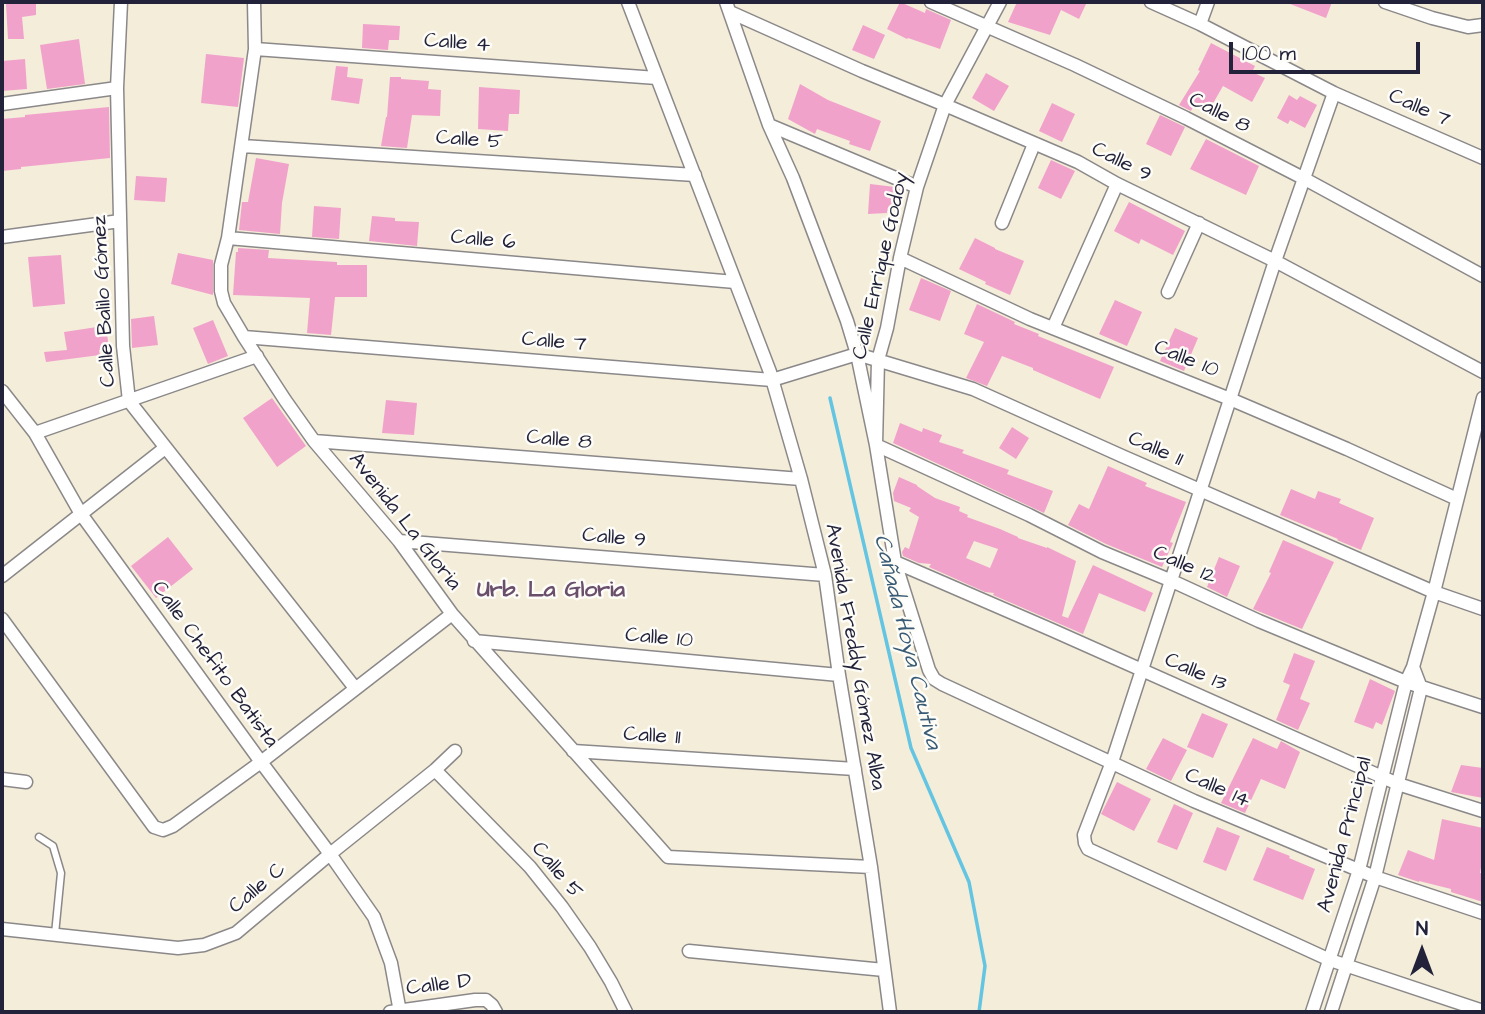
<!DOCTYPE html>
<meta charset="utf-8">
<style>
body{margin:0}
#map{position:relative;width:1485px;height:1014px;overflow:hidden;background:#f4edd9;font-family:"Architects Daughter",sans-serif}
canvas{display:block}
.frame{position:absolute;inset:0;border:4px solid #22223b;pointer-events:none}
.north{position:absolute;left:1387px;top:916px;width:70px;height:70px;-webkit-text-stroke:5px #fdfcf7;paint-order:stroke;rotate:0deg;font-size:19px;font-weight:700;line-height:28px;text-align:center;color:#22223b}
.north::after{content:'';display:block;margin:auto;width:24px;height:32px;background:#22223b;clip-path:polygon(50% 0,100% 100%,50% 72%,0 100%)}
.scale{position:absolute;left:1229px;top:42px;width:191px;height:32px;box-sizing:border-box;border:4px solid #22223b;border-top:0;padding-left:9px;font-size:21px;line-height:24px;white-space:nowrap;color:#22223b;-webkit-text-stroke:5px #fdfcf7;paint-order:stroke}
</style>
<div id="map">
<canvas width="1485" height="1014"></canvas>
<div class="frame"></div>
<div class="north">N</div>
<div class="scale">100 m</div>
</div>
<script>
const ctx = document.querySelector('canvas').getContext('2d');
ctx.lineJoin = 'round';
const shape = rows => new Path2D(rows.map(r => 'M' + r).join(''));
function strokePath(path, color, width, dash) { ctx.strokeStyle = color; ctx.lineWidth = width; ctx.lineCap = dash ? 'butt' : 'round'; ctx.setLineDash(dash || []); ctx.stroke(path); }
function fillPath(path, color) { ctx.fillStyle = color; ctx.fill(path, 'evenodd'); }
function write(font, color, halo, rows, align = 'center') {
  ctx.font = font + ' "Architects Daughter",sans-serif'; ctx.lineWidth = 5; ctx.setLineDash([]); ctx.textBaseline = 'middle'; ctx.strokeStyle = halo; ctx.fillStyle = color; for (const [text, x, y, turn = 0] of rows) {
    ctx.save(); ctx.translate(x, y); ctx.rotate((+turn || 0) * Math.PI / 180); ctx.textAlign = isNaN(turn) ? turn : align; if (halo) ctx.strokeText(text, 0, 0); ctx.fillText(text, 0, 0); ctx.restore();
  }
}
strokePath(shape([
 [830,398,911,748,969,882,985,966,979,1012]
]), '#64c5e2', 3.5);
fillPath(shape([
 [900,2,925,13,926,9,951,20,940,49,908,38,907,39,887,29],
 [1017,2,1087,2,1079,19,1061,10,1050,35,1008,22],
 [1285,2,1332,2,1326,18],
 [36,3,36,15,22,17,24,39,8,39,6,4],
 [363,24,400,26,399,40,389,40,388,50,362,48],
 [863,25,885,35,874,59,852,50],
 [79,39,85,84,47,89,40,45],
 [1211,43,1255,66,1252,72,1265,78,1252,102,1223,86,1208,112,1194,105,1191,111,1179,105,1200,71,1198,70],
 [206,54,244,58,238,107,201,103],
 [25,59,27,89,2,91,2,61],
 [336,66,348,67,347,77,363,79,359,104,331,100],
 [986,73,1009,86,994,111,972,98],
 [390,77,401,77,401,79,429,81,428,89,441,90,440,116,412,115,407,148,381,146,386,117,387,117],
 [800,84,828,100,881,121,870,151,849,144,850,141,817,129,815,134,788,119],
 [479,87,520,90,519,114,509,114,508,131,478,129],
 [1289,95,1297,100,1300,96,1317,105,1305,128,1290,120,1288,124,1277,118],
 [1052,103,1075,114,1062,142,1039,131],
 [109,107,110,158,21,167,21,169,2,171,2,119,25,117,25,115],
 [1160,115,1185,127,1171,156,1146,144],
 [1206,139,1259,166,1246,195,1190,169],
 [256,158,289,164,282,203,280,234,239,230,242,202,248,202],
 [1051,160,1075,171,1061,199,1038,188],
 [136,176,167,178,165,202,134,200],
 [870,184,895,187,901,190,899,209,887,211,887,213,868,214],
 [1129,202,1185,231,1173,255,1141,239,1139,244,1114,231],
 [314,206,341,208,339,239,312,237],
 [372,216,395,218,395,221,419,222,417,246,369,241],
 [975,238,995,248,995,249,1024,261,1010,295,985,284,986,282,959,269],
 [238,248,269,250,268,258,337,262,337,265,367,265,367,297,335,297,331,335,307,333,310,298,233,295,236,252,238,252],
 [178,253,213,260,213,295,171,284],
 [61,255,65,304,33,307,28,257],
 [921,278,951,291,940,321,909,310],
 [1115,300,1142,312,1127,346,1099,334],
 [977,304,1015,322,1014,324,1039,334,1038,336,1114,367,1100,399,1033,370,1033,368,1002,356,987,386,966,378,984,342,964,334],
 [154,316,158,345,132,348,131,319],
 [213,320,228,356,208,364,193,328],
 [97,327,98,335,107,334,109,348,99,350,100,355,46,362,44,352,67,350,64,332],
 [1175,328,1198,338,1184,371,1160,361],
 [272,398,306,446,277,467,243,418],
 [386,400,417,403,414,435,382,433],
 [900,423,922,432,923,428,942,435,939,442,964,450,962,453,1009,470,1007,474,1053,491,1044,513,893,443],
 [1012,427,1029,438,1016,459,999,448],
 [1108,466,1147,483,1145,486,1186,502,1170,542,1173,543,1162,567,1106,544,1068,525,1079,504,1089,509],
 [899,477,917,485,917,486,935,498,960,507,959,511,968,515,967,517,1000,529,1018,537,1018,538,1047,548,1047,547,1076,561,1062,616,1068,618,1093,565,1153,593,1145,612,1099,593,1083,634,993,595,994,593,985,592,929,567,931,564,919,563,903,556,902,552,905,547,909,549,919,517,909,511,911,508,894,501,893,493],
 [974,541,998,549,990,568,966,558],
 [1291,489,1315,499,1318,491,1341,499,1339,503,1374,518,1361,550,1337,540,1338,539,1280,515],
 [168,537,193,569,156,598,131,566],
 [1283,540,1334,562,1302,629,1253,609,1271,573,1269,572],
 [1219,557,1240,566,1227,597,1207,587],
 [1294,653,1315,661,1300,699,1310,703,1298,730,1276,720,1290,685,1283,682],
 [1370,679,1395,691,1382,725,1376,722,1373,729,1354,722],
 [1202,713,1228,724,1213,758,1187,747],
 [1163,738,1187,750,1171,781,1146,769],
 [1253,738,1277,749,1281,741,1300,752,1285,789,1261,779,1245,813,1221,803],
 [1461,765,1483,768,1483,798,1451,792],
 [1117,782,1151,799,1134,831,1101,814],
 [1174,804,1193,813,1177,850,1157,842],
 [1442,819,1483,828,1483,856,1480,873,1483,873,1483,902,1451,892,1451,889,1419,881,1419,882,1398,875,1408,850,1434,860],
 [1217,827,1240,836,1226,871,1203,862],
 [1267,847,1290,856,1289,858,1315,869,1303,900,1253,880]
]), '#f1a2cb');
const service = shape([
 [39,837,53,846,61,873,55,934]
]);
const minor = shape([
 [121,2,117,88,123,346,129,401,355,688],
 [254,2,255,49,228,238,221,265,221,291,224,303,244,337,285,400,314,441,399,541,452,614,668,857,871,867],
 [628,2,770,372,801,479,825,575,839,675,871,867,890,1012],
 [726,2,769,125,793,178,847,321,857,354,876,445,1029,515,1102,552,1172,581,1259,621,1406,682,1483,707],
 [931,2,1075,65,1186,118,1303,178,1483,276],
 [1000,2,945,105,917,187,900,258,887,328,878,360,876,445,895,562,929,670,934,679,942,684,1194,801,1375,877,1483,913],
 [1151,2,1200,24,1334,93,1483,158],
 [1385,2,1432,18,1468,27,1483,25],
 [730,12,862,71,945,105,1078,162,1117,184,1275,261,1483,372],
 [1200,24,1208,2],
 [255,49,657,78],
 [1334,93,1275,261,1112,762,1084,835,1085,843,1088,849,1330,960,1483,1011],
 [2,104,117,88],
 [769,125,917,187],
 [242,146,695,175],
 [1002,223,1034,144],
 [2,237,120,221],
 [228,238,735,282],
 [900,258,1030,319,1230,399,1347,449,1457,499],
 [1168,292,1199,223],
 [1053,328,1117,184],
 [244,337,772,380,857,354,973,389,1122,456,1434,592,1483,609],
 [2,391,35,433,81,514,261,762,330,854,374,917,391,963,400,1012],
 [35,433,257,356],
 [314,441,801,479],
 [399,541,825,575],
 [895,562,1052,630,1398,784,1483,811],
 [2,576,165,448],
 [2,619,154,827,163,830,173,826,261,762,452,614],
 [474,641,839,675],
 [1413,667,1434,592,1483,398],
 [573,751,855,769],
 [435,770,530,867,562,907,590,947,611,982,626,1012],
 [2,779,26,782],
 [2,929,178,948,204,945,236,933,330,854,435,770,455,751],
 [689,951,884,970],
 [390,1012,475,1000,486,1000,492,1005,496,1012],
 [1312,1012,1359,870,1406,682,1413,667,1421,688,1375,877,1331,1012]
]);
strokePath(service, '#8b888a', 9);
strokePath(minor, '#8b888a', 15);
strokePath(service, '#fff', 6);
strokePath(minor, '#fff', 12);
write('21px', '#22223b', '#fdfcf7', [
 ["Calle 4",457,44,4],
 ["Calle 7",1419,109,24],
 ["Calle 8",1219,114,27],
 ["Calle 5",469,141,4],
 ["Calle 9",1121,163,27],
 ["Calle 6",483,241,5],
 ["Calle Enrique Godoy",882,266,-77],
 ["Calle Balilo Gómez",105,301,-93],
 ["Calle 7",554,343,5],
 ["Calle 10",1186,360,22],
 ["Calle 8",559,441,5],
 ["Calle 11",1155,450,24],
 ["Avenida La Gloria",404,522,52],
 ["Calle 9",614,539,5],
 ["Calle 12",1184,566,24],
 ["Calle 10",659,639,5],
 ["Avenida Freddy Gómez Alba",854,657,80],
 ["Calle Chefito Batista",214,665,54],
 ["Calle 13",1195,673,24],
 ["Calle 11",652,737,4],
 ["Calle 14",1217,789,24],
 ["Avenida Principal",1346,835,-75],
 ["Calle 5",556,871,50],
 ["Calle C",258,889,-40],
 ["Calle D",439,986,-7]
]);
write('bold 23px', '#6a4f6d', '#fdfcf7', [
 ["Urb. La Gloria",551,591]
]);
write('italic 23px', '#395b75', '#fdfcf7', [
 ["Cañada Hoya Cautiva",906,642,76]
]);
</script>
